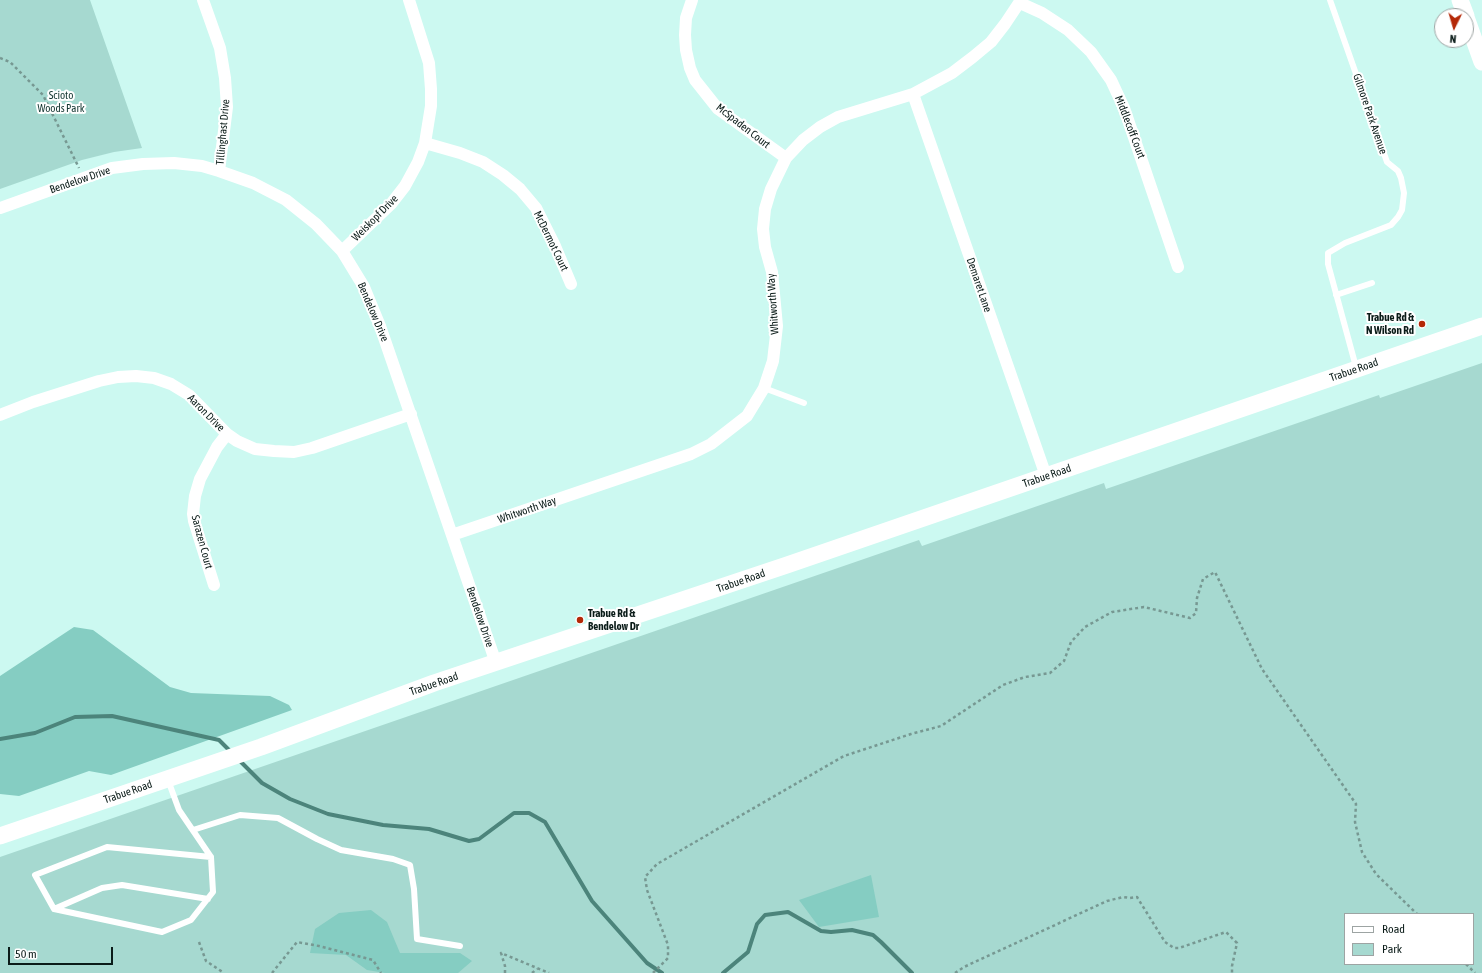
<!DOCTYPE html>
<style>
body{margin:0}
#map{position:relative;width:1482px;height:973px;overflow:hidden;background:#ccf9f1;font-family:"Asap Condensed",sans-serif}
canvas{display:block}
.legend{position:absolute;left:1344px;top:913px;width:130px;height:52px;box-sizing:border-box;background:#fff;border:1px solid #9da4a3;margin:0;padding:5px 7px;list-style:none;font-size:12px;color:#0b1c19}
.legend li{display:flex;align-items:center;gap:8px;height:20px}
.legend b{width:20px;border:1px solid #9da4a3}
.north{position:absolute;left:1434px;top:8px;width:40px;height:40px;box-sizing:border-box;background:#fff;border:1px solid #9da4a3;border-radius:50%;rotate:185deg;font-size:11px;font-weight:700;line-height:16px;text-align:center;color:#0b1c19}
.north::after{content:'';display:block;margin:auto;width:14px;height:18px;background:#b42807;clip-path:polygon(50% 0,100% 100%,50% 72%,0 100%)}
.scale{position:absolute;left:8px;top:947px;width:105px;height:18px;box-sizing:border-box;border:2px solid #0b1c19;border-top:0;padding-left:5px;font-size:12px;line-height:14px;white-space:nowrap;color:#0b1c19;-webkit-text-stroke:3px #fff;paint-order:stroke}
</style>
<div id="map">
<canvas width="1482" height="973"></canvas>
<ul class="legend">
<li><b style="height:5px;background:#fff"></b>Road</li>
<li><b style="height:11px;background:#a6d9d0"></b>Park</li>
</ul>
<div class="north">N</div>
<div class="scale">50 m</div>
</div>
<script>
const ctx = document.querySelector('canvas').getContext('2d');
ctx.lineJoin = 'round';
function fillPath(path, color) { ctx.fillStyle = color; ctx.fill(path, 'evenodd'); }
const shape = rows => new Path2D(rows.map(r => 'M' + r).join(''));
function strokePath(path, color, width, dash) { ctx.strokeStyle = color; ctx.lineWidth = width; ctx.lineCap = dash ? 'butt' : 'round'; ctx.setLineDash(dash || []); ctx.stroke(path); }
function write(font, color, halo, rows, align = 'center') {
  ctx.font = font + ' "Asap Condensed",sans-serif'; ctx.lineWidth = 4; ctx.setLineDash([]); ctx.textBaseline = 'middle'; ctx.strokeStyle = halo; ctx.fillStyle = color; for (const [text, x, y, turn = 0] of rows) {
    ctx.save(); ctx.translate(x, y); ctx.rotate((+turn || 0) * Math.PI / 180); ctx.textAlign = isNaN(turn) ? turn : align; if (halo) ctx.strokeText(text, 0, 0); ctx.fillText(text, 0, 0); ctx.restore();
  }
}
fillPath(shape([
 [0,0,90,0,142,148,114,152,82,160,0,189],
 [1482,363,1482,973,0,973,0,857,919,540,922,546,1104,483,1106,489,1379,395,1380,398],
 [1345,914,1473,914,1473,964,1345,964]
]), '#a6d9d0');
fillPath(shape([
 [74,627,93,630,170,687,191,693,270,696,289,705,292,710,111,775,89,771,19,796,0,794,0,676],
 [871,875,879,917,819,927,799,900],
 [371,910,387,922,400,953,460,953,472,961,458,973,385,973,367,970,346,955,310,953,315,929,339,913]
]), '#85cdc2');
strokePath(shape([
 [0,739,35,733,75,717,112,716,219,740,232,753],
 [238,759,262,783,290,799,328,814,383,825,429,829,469,841,479,839,514,813,529,813,545,822,592,901,647,963,662,973],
 [723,973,748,952,757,924,765,915,788,912,821,931,831,932,852,930,873,935,881,942,912,973]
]), '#4c847b', 4);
strokePath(shape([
 [0,58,10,62,43,95,79,168],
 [199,942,206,961,224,973],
 [1466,964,1475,973],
 [272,973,297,942,319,946,373,960,381,973],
 [505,973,505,966,501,953,549,973],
 [532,973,537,969],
 [653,973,668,958,668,945,647,890,645,877,657,864,844,756,911,734,941,726,1003,685,1025,677,1050,673,1064,661,1071,642,1085,627,1112,612,1144,607,1190,618,1196,613,1197,598,1203,579,1215,572,1262,669,1356,804,1355,822,1362,852,1376,874,1417,914],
 [955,973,964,967,1107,901,1123,897,1130,898,1137,897,1165,942,1174,948,1179,948,1226,932,1237,943,1232,966,1232,973]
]), '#779892', 2.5, [3, 3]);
strokePath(shape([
 [1330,0,1387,162,1398,171,1401,178,1404,193,1402,210,1398,217,1391,225,1345,243,1328,253,1328,264,1356,367],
 [1336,295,1372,283],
 [764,388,804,403],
 [168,780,179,810,211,857,213,892,191,920,162,932,54,909,35,875,107,847,211,857],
 [193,830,240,815,278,818,317,839,341,850,393,859,410,865,414,889,417,939,460,946],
 [54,909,102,888,122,885,208,899]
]), '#fff', 6);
strokePath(shape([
 [203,0,220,48,225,78,227,107,219,171],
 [692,0,686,18,685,35,686,50,690,68,695,80,718,109,786,158],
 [1020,3,1042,13,1068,30,1091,52,1111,80,1124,108,1178,267],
 [913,94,1046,476],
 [425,143,460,153,483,162,503,175,520,189,536,208,555,246,571,284],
 [0,208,112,168,143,164,174,163,202,166,219,171,253,183,286,200,316,224,342,251,364,287,380,326,496,663],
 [342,251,391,204,405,186,418,162,425,143,431,106,431,89,429,63,409,0],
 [0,415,33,402,99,381,118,377,136,376,154,378,171,384,189,395,227,434,237,441,255,449,274,451,294,452,312,448,411,414],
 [452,535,691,454,711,444,747,416,764,388,773,361,777,326,772,272,765,247,763,229,765,209,771,189,786,158,803,140,820,127,838,117,913,94,952,73,973,57,991,42,1005,24,1021,0],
 [214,585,194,521,193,514,195,496,200,479,217,447,227,434]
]), '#fff', 12);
strokePath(shape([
 [1460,0,1466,16],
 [1466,17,1482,62],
 [0,836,261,747,434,683,787,565,1482,326]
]), '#fff', 17);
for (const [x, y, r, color] of [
 [1422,324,4,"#b42807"],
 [580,620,4,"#b42807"]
]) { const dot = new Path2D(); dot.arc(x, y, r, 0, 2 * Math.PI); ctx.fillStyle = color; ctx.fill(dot); strokePath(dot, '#fff', 1.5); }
write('11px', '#133631', '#fff', [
 ["Scioto",61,96],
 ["Woods Park",61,109]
]);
write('11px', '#0b1c19', '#fff', [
 ["Gilmore Park Avenue",1370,114,71],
 ["McSpaden Court",743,126,38],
 ["Middlecoff Court",1130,127,69],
 ["Tillinghast Drive",223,132,-85],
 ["Bendelow Drive",80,180,-19],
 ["Weiskopf Drive",375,218,-45],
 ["McDermot Court",551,241,64],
 ["Demaret Lane",979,285,71],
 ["Whitworth Way",773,304,-94],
 ["Bendelow Drive",373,312,67],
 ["Trabue Road",1354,370,-19],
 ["Aaron Drive",206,413,45],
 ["Trabue Road",1047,476,-19],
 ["Whitworth Way",527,510,-19],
 ["Sarazen Court",202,542,75],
 ["Trabue Road",741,581,-19],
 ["Bendelow Drive",480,617,71],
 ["Trabue Road",434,684,-19],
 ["Trabue Road",128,792,-19]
]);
write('bold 11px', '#0b1c19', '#fff', [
 ["Trabue Rd &",1414,318],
 ["N Wilson Rd",1414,331],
 ["Trabue Rd &",588,614,"left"],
 ["Bendelow Dr",588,627,"left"]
], 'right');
</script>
